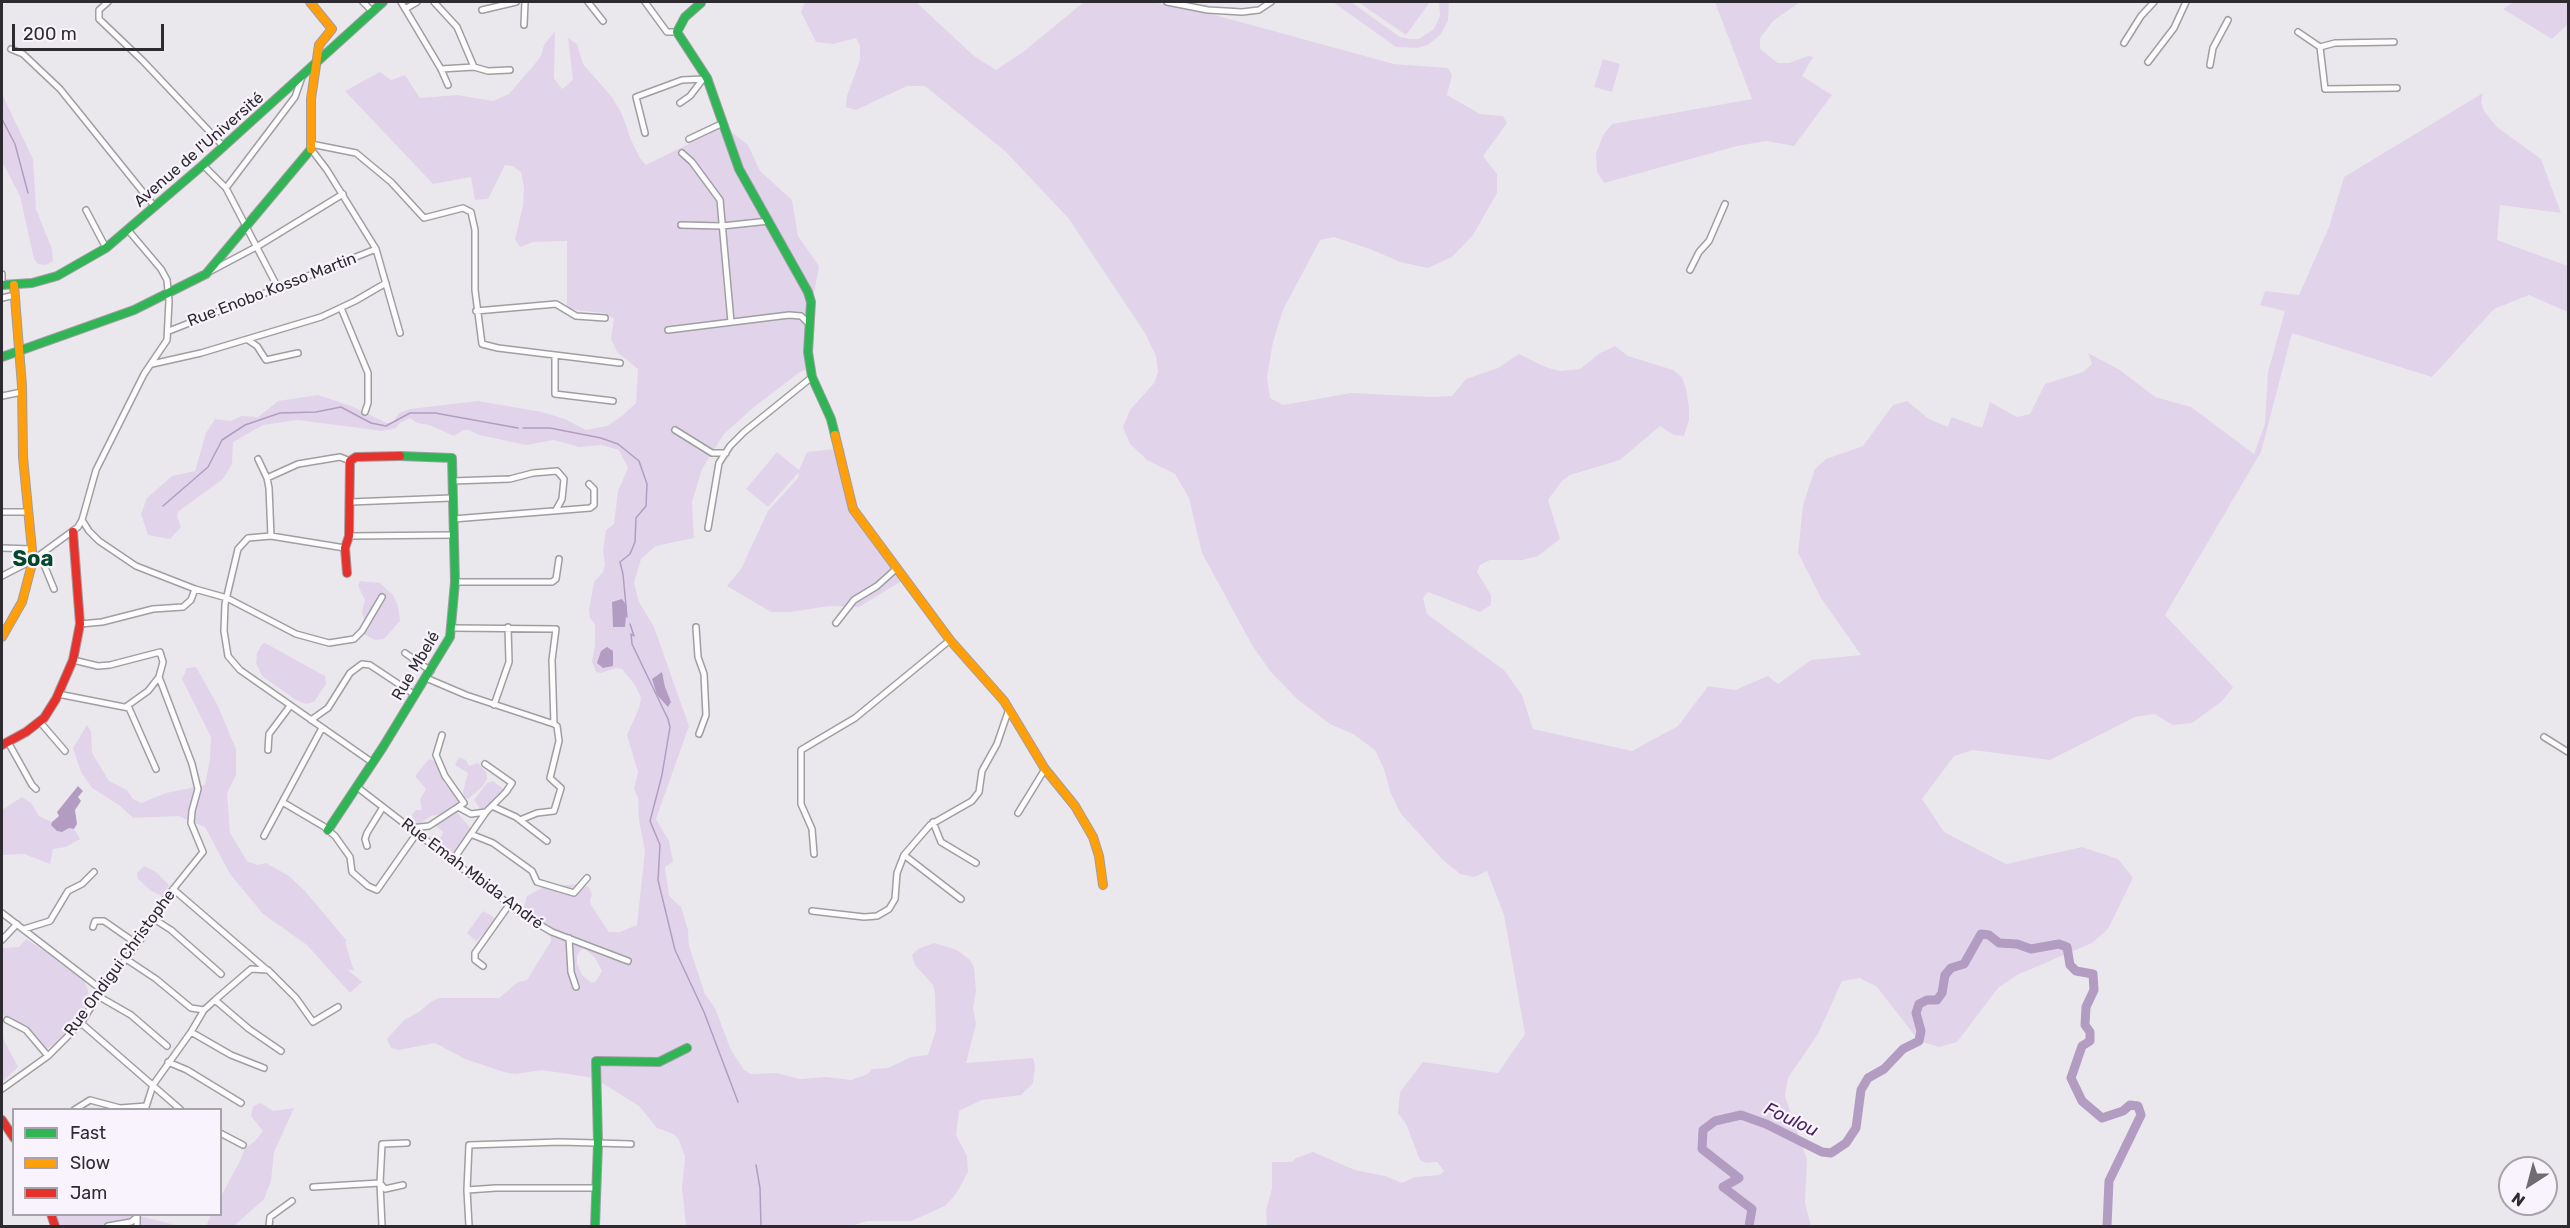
<!DOCTYPE html>
<meta charset="utf-8">
<style>
body{margin:0}
#map{position:relative;width:2570px;height:1228px;overflow:hidden;background:#ebe8ed;font-family:Rubik,sans-serif}
canvas{display:block}
.frame{position:absolute;inset:0;border:3px solid #2d2b2f;pointer-events:none}
.legend{position:absolute;left:12px;top:1108px;width:210px;height:108px;box-sizing:border-box;background:#f9f3fd;border:2px solid #a7a3ab;margin:0;padding:8px 10px;list-style:none;font-size:18px;color:#2d2b2f}
.legend li{display:flex;align-items:center;gap:12px;height:30px}
.legend b{width:30px;border:2px solid #a7a3ab}
.north{position:absolute;left:2498px;top:1156px;width:60px;height:60px;box-sizing:border-box;background:#f9f3fd;border:2px solid #a7a3ab;border-radius:50%;rotate:216deg;font-size:16px;font-weight:700;line-height:24px;text-align:center;color:#2d2b2f}
.north::after{content:'';display:block;margin:auto;width:21px;height:27px;background:#706d72;clip-path:polygon(50% 0,100% 100%,50% 72%,0 100%)}
.scale{position:absolute;left:12px;top:24px;width:152px;height:27px;box-sizing:border-box;border:3px solid #2d2b2f;border-top:0;padding-left:8px;font-size:18px;line-height:21px;white-space:nowrap;color:#2d2b2f;-webkit-text-stroke:4px #f9f3fd;paint-order:stroke}
</style>
<div id="map">
<canvas width="2570" height="1228"></canvas>
<div class="frame"></div>
<ul class="legend">
<li><b style="height:8px;background:#30b455"></b>Fast</li>
<li><b style="height:8px;background:#ff9f0a"></b>Slow</li>
<li><b style="height:8px;background:#e5322d"></b>Jam</li>
</ul>
<div class="north">N</div>
<div class="scale">200 m</div>
</div>
<script>
const ctx = document.querySelector('canvas').getContext('2d');
ctx.lineJoin = 'round';
function fillPath(path, color) { ctx.fillStyle = color; ctx.fill(path, 'evenodd'); }
const shape = rows => new Path2D(rows.map(r => 'M' + r).join(''));
function strokePath(path, color, width, dash) { ctx.strokeStyle = color; ctx.lineWidth = width; ctx.lineCap = dash ? 'butt' : 'round'; ctx.setLineDash(dash || []); ctx.stroke(path); }
function write(font, color, halo, rows, align = 'center') {
  ctx.font = font + ' Rubik,sans-serif'; ctx.lineWidth = 4.5; ctx.setLineDash([]); ctx.textBaseline = 'middle'; ctx.strokeStyle = halo; ctx.fillStyle = color; for (const [text, x, y, turn = 0] of rows) {
    ctx.save(); ctx.translate(x, y); ctx.rotate((+turn || 0) * Math.PI / 180); ctx.textAlign = isNaN(turn) ? turn : align; if (halo) ctx.strokeText(text, 0, 0); ctx.fillText(text, 0, 0); ctx.restore();
  }
}
fillPath(shape([
 [805,2,916,2,974,56,996,70,1023,52,1084,2,1152,2,1204,12,1394,64,1448,68,1452,75,1447,95,1480,114,1503,116,1507,123,1483,156,1497,174,1497,193,1473,235,1452,257,1428,268,1400,262,1370,249,1334,237,1320,240,1283,310,1273,342,1267,377,1270,398,1283,405,1351,393,1432,397,1452,396,1466,379,1498,368,1519,354,1545,367,1560,371,1580,369,1600,353,1615,346,1628,356,1673,370,1682,377,1686,389,1689,407,1689,420,1684,436,1674,435,1660,426,1620,460,1570,475,1562,481,1548,500,1560,539,1538,556,1523,560,1490,560,1480,565,1477,572,1491,595,1491,605,1480,612,1428,592,1423,598,1427,614,1504,670,1522,695,1533,729,1632,751,1678,726,1708,686,1735,690,1768,676,1778,684,1811,660,1861,655,1821,598,1798,553,1803,505,1815,469,1826,459,1863,446,1893,405,1907,401,1929,419,1948,427,1951,417,1982,428,1990,402,2017,417,2030,414,2045,384,2083,372,2092,364,2088,353,2120,370,2155,397,2191,407,2254,454,2265,424,2268,372,2285,311,2260,305,2265,291,2299,295,2329,227,2344,177,2483,93,2481,102,2484,111,2497,127,2541,159,2561,213,2500,205,2497,240,2568,266,2568,312,2529,295,2494,309,2432,377,2292,333,2261,452,2165,615,2233,687,2222,701,2192,723,2173,725,2154,714,2135,717,2050,760,1973,750,1954,756,1922,799,1944,832,2006,864,2082,847,2118,859,2133,878,2108,929,2092,943,2017,975,1998,988,1957,1042,1939,1047,1919,1041,1877,987,1860,978,1842,981,1818,1034,1788,1078,1785,1096,1807,1160,1805,1203,1811,1226,1267,1226,1266,1211,1272,1188,1272,1162,1292,1162,1296,1158,1313,1152,1355,1170,1385,1176,1402,1183,1415,1177,1440,1175,1444,1171,1437,1162,1426,1163,1420,1160,1406,1124,1398,1113,1400,1092,1423,1062,1498,1073,1525,1034,1504,915,1487,871,1474,877,1460,874,1443,860,1401,814,1391,794,1384,769,1375,750,1353,734,1330,724,1297,699,1270,671,1252,645,1202,553,1189,498,1175,474,1147,460,1130,444,1123,427,1130,410,1154,383,1158,372,1156,356,1145,333,1069,219,1006,152,925,86,907,86,856,110,846,107,847,96,860,60,860,46,856,38,833,44,816,42,801,12],
 [1333,2,1351,2,1400,37,1410,39,1419,39,1434,29,1440,16,1439,2,1449,2,1448,21,1440,35,1428,45,1416,48,1396,47],
 [1358,2,1430,2,1406,35],
 [1715,2,1800,2,1773,21,1760,38,1760,49,1778,63,1789,63,1808,56,1813,57,1802,76,1832,95,1794,146,1766,141,1737,146,1604,183,1597,172,1596,154,1603,135,1612,124,1752,99],
 [2514,2,2568,2,2568,24,2552,39,2503,9],
 [555,31,554,78,562,89,573,80,568,38,577,44,583,64,612,97,622,114,631,140,640,158,646,165,727,125,730,131,748,145,760,171,792,200,798,236,819,266,809,320,810,368,800,372,754,407,724,434,702,469,692,502,694,538,656,546,641,559,634,583,639,602,654,627,689,726,656,819,669,841,673,862,665,867,669,896,681,907,688,930,689,946,705,994,715,1008,731,1050,744,1070,751,1074,777,1073,800,1079,826,1077,851,1080,868,1074,872,1069,888,1068,911,1057,928,1055,936,1030,935,994,933,985,915,965,912,955,918,949,934,943,957,950,970,960,974,967,976,991,973,1008,976,1024,966,1063,1033,1058,1035,1066,1033,1083,1021,1095,982,1100,959,1111,956,1135,967,1156,968,1172,956,1194,945,1206,911,1221,867,1221,851,1226,686,1226,682,1188,685,1157,679,1140,674,1134,657,1128,639,1106,594,1078,542,1070,516,1074,507,1073,465,1059,435,1043,399,1050,391,1048,387,1039,404,1020,419,1012,432,1001,440,998,499,998,518,982,527,980,551,941,549,928,523,910,527,896,544,887,579,884,589,887,592,895,590,900,591,905,609,932,620,932,637,925,645,851,639,820,638,798,634,789,638,772,627,735,639,708,641,698,635,685,622,669,616,668,601,673,596,672,592,661,595,646,595,624,590,618,589,610,594,582,603,572,605,564,603,551,606,530,614,524,618,491,628,468,619,450,601,445,579,447,554,440,526,445,479,435,469,430,464,430,454,436,429,425,417,423,410,418,400,423,396,428,383,431,297,420,263,425,233,442,232,464,223,479,179,511,177,516,181,527,170,539,148,535,141,514,147,498,172,476,195,471,206,433,215,419,231,421,241,416,258,417,278,401,318,395,351,406,387,423,393,422,399,413,410,409,478,401,542,412,565,419,586,430,607,426,622,416,636,403,638,369,617,352,611,339,614,319,604,313,567,309,567,241,533,242,520,247,515,239,523,206,524,188,521,172,512,166,505,165,488,199,475,200,471,177,433,184,345,91,380,72,391,80,405,75,420,98,457,95,493,101,509,94,534,65,541,56,544,45],
 [582,949,585,949,595,958,602,971,596,981,592,983,582,975,577,964,577,955],
 [1603,59,1620,64,1612,92,1594,87],
 [2,94,33,159,36,209,52,249,53,261,46,265,38,264,34,259,20,196,2,162],
 [844,448,852,508,905,579,859,607,829,606,791,612,771,612,727,586,741,569,768,511,798,478,799,472,768,507,746,489,777,452,799,470,807,452],
 [360,581,380,583,393,595,398,606,400,621,384,639,375,640,364,634,365,621,362,612,365,600,358,586],
 [265,643,325,676,326,684,314,702,306,704,296,700,262,676,256,663,257,653,262,644],
 [196,667,217,704,236,749,236,775,227,793,230,833,247,861,257,865,266,863,289,876,305,891,347,941,345,942,354,971,347,969,362,982,350,993,307,945,263,914,230,874,205,827,178,816,133,818,119,805,92,788,81,772,73,748,87,725,91,731,92,753,109,781,127,790,133,799,141,803,166,793,205,785,210,759,211,737,182,679,187,668],
 [459,757,466,760,469,766,478,763,486,772,487,779,483,786,468,799,464,797,463,791,468,773,455,765],
 [429,759,444,765,444,783,460,801,451,812,431,816,414,827,412,814,416,810,422,810,420,799,426,789,415,776],
 [493,781,505,790,483,813,474,800,487,783],
 [22,797,31,803,39,816,52,822,51,825,74,829,80,839,66,847,53,849,50,864,24,854,2,855,2,810],
 [456,811,472,830,452,855,432,843,430,836,437,840,441,837,443,832,436,826],
 [144,866,156,872,169,885,163,896,151,891,138,879,137,873],
 [483,911,495,918,486,931,476,941,467,933],
 [26,939,46,952,84,981,88,990,90,1006,54,1045,45,1050,39,1051,27,1025,11,1022,2,1014,2,948,19,947],
 [2,1030,4,1040,18,1067,2,1082],
 [261,1103,273,1111,294,1108,274,1152,271,1181,264,1199,234,1226,206,1226,211,1215,220,1214,221,1196,241,1159,245,1148,255,1141,263,1131,251,1116,253,1106],
 [51,1215,136,1215,179,1226,55,1226]
]), '#e1d4ea');
fillPath(shape([
 [622,599,627,606,625,627,613,627,612,602],
 [607,647,613,651,613,666,603,668,597,663,601,651],
 [662,672,665,687,671,702,668,707,657,695,652,679],
 [78,786,83,791,78,797,81,801,75,810,77,824,74,829,69,828,62,832,57,831,51,825,52,822,59,816,57,812]
]), '#b39cc2');
strokePath(shape([
 [2,119,15,144,28,193],
 [523,428,550,428,601,438,618,444,639,461,647,484,646,506,636,518,635,542,630,554,620,562,623,574,627,617],
 [163,506,208,467,222,440,245,425,280,413,316,412,341,407,371,423,386,426,410,413,435,413,518,428],
 [630,624,634,636,631,634,632,644,668,719,670,727,662,775,650,821,660,845,658,880,675,950,704,1012,738,1102],
 [756,1165,760,1188,761,1226]
]), '#b39cc2', 1.5);
strokePath(shape([
 [1749,1226,1752,1209,1723,1187,1739,1178,1702,1149,1703,1130,1715,1121,1741,1115,1766,1124,1822,1152,1831,1153,1846,1143,1856,1128,1861,1090,1868,1078,1884,1069,1903,1049,1919,1041,1921,1031,1916,1013,1919,1004,1927,1000,1937,1000,1942,993,1945,975,1951,968,1964,964,1981,934,1989,935,1999,943,2017,944,2031,949,2059,944,2067,947,2070,965,2076,971,2093,974,2094,990,2086,1007,2085,1025,2090,1032,2090,1041,2082,1046,2071,1078,2082,1101,2102,1118,2123,1111,2130,1105,2138,1106,2141,1115,2109,1181,2107,1226]
]), '#b39cc2', 9);
const street = shape([
 [108,2,99,10,99,19,143,61,224,147],
 [363,2,373,12],
 [401,2,441,69,448,85],
 [434,2,457,27,474,67],
 [588,2,603,21],
 [645,2,667,32,677,32],
 [1167,2,1208,10,1242,12,1259,10,1271,2],
 [405,9,417,2],
 [482,10,516,2],
 [524,25,525,2],
 [2298,32,2320,47,2325,89,2397,88],
 [2124,43,2141,16,2154,2],
 [2320,47,2335,43,2394,42],
 [11,49,23,54,60,89,155,207],
 [2148,62,2174,28,2186,2],
 [2210,65,2213,48,2228,20],
 [441,69,474,67,488,71,510,70],
 [680,103,690,96,703,79],
 [645,133,636,97,682,80,703,79],
 [689,139,723,123],
 [311,144,356,153,391,182,424,218,463,208,471,212,475,230,475,290,482,344,498,348,620,363],
 [311,149,327,170,376,249,400,333],
 [682,153,692,162,720,200,731,322],
 [203,165,226,188,278,288],
 [226,188,295,97,302,77],
 [86,210,106,248],
 [681,225,722,226,769,221],
 [1690,270,1699,252,1709,241,1725,204],
 [207,273,258,246,343,194],
 [2,274,2,285],
 [2,298,15,295],
 [341,308,368,373,368,403,365,412],
 [476,311,556,304,576,316,605,318],
 [668,330,789,315,801,316,809,324],
 [169,331,376,249],
 [248,340,257,346,266,360,298,353],
 [555,355,555,394,613,401],
 [152,364,201,353,321,317,355,301,386,283],
 [2,396,22,392],
 [675,430,712,453,726,453],
 [258,459,267,478,269,488,271,536],
 [267,478,298,464,340,457,350,461],
 [452,481,510,479,533,473,557,471,564,479,562,499,556,510],
 [350,502,451,498],
 [2,512,28,512],
 [453,519,590,508,594,505,594,489,589,484],
 [82,520,89,531,99,541,136,566,195,589,227,598,296,634,329,643,354,639,362,631,382,597],
 [708,528,719,463,730,446,744,432,812,377],
 [349,536,453,535],
 [2,548,32,549],
 [345,548,271,536,248,538,238,549,225,604,224,631,228,656,240,670,373,763],
 [40,555,54,589],
 [2,576,33,560,78,527,82,520,96,470,144,374,167,340,169,301,167,280,161,269,128,230],
 [455,582,552,582,556,579,559,559],
 [836,623,854,600,877,586,897,568],
 [80,624,102,622,153,609,183,607,191,600,195,589],
 [696,627,698,657,704,674,706,715,699,734],
 [453,628,556,629,552,660,554,724,557,726,559,741,550,778,561,788,554,811,537,813,520,820],
 [405,653,431,671],
 [73,660,98,666,110,665,160,652,163,662,159,677,148,691,127,706],
 [426,678,466,695,554,724],
 [58,694,129,708,156,769],
 [494,705,509,662,508,627],
 [311,720,328,708,350,673,362,664,370,665,415,695],
 [40,722,65,751],
 [442,735,436,755,445,776,464,803,458,807],
 [2544,737,2568,752],
 [8,742,32,785,36,789],
 [268,750,269,734,290,706],
 [357,787,523,915,552,932,628,961],
 [284,803,323,826,335,836,350,857,352,872,368,886,377,890,417,833],
 [492,806,516,817,547,841],
 [1018,813,1045,769],
 [933,822,941,842,976,863],
 [411,828,429,826,458,807,471,814,486,812],
 [473,835,493,843,532,871,537,882,574,893,587,878],
 [264,836,322,728],
 [367,846,365,839,367,833,383,807],
 [814,854,812,829,801,804,801,750,855,718,950,640],
 [904,855,961,899],
 [453,860,486,812,506,792,512,783,485,764],
 [173,889,267,970],
 [812,911,864,917,877,916,889,909,895,899,897,873,904,855,930,825,972,801,979,792,982,771,997,744,1009,709],
 [2,913,102,990],
 [154,919,171,930,221,974],
 [93,927,95,921,104,921,137,944],
 [24,929,50,921,68,891,82,884,94,872],
 [569,938,571,972,576,987],
 [2,940,17,924],
 [126,959,156,979,191,1008,204,1010],
 [483,966,475,960,475,953,509,905],
 [98,996,131,1015,167,1046],
 [215,1000,251,969,268,970,296,998,313,1022,338,1007],
 [7,1020,26,1030,48,1056],
 [81,1023,181,1110],
 [191,1032,204,1010,215,1000,249,1029,281,1051],
 [168,1062,187,1070,241,1103],
 [2,1089,48,1056,81,1023,98,996,141,939,162,903,203,852,191,823,192,811,198,789,192,764,159,677],
 [74,1110,90,1100,120,1108,146,1106],
 [145,1110,153,1085,191,1032,231,1055,264,1068],
 [220,1133,243,1145],
 [313,1187,380,1183,385,1189,403,1185],
 [467,1190,496,1188,596,1188],
 [108,1226,131,1222,137,1217],
 [137,1226,137,1216],
 [269,1226,270,1217,292,1201],
 [382,1226,380,1183,382,1144,407,1143],
 [469,1226,467,1190,469,1145,560,1142,631,1144]
]);
const fast = shape([
 [701,3,685,17,677,32,707,78,739,169,808,292,811,302,808,352,812,377,831,419,835,435],
 [2,285,32,283,57,276,106,248,203,165,383,2],
 [2,357,134,310,206,274,311,149],
 [328,830,383,747,450,637,455,582,452,458,400,456],
 [595,1226,598,1143,596,1061,659,1062,687,1048]
]);
const slow = shape([
 [310,2,332,29,319,45,311,99,311,149],
 [835,435,853,509,950,640,1004,701,1045,769,1075,806,1093,837,1099,856,1103,885],
 [2,637,22,602,33,560,23,457,22,386,14,285]
]);
const jam = shape([
 [347,573,345,548,349,536,350,461,356,457,400,456],
 [2,745,26,732,44,718,56,699,73,660,80,624,73,532],
 [2,1120,14,1138],
 [51,1214,55,1226]
]);
strokePath(street, '#a09ea2', 8);
strokePath(fast, '#a09ea2', 10);
strokePath(slow, '#a09ea2', 10);
strokePath(jam, '#a09ea2', 10);
strokePath(street, '#fcfcfc', 5);
strokePath(fast, '#30b455', 8);
strokePath(slow, '#ff9f0a', 8);
strokePath(jam, '#e5322d', 8);
write('16px', '#2d2b2f', '#f9f3fd', [
 ["Avenue de l'Université",199,150,-41],
 ["Rue Enobo Kosso Martin",272,290,-21],
 ["Rue Mbelé",416,666,-59],
 ["Rue Emah Mbida André",472,874,37],
 ["Rue Ondigui Christophe",120,963,-54]
]);
write('italic 18px', '#492160', '#f9f3fd', [
 ["Foulou",1791,1120,25]
]);
write('bold 22px', '#01472a', '#f9f3fd', [
 ["Soa",33,560]
]);
</script>
